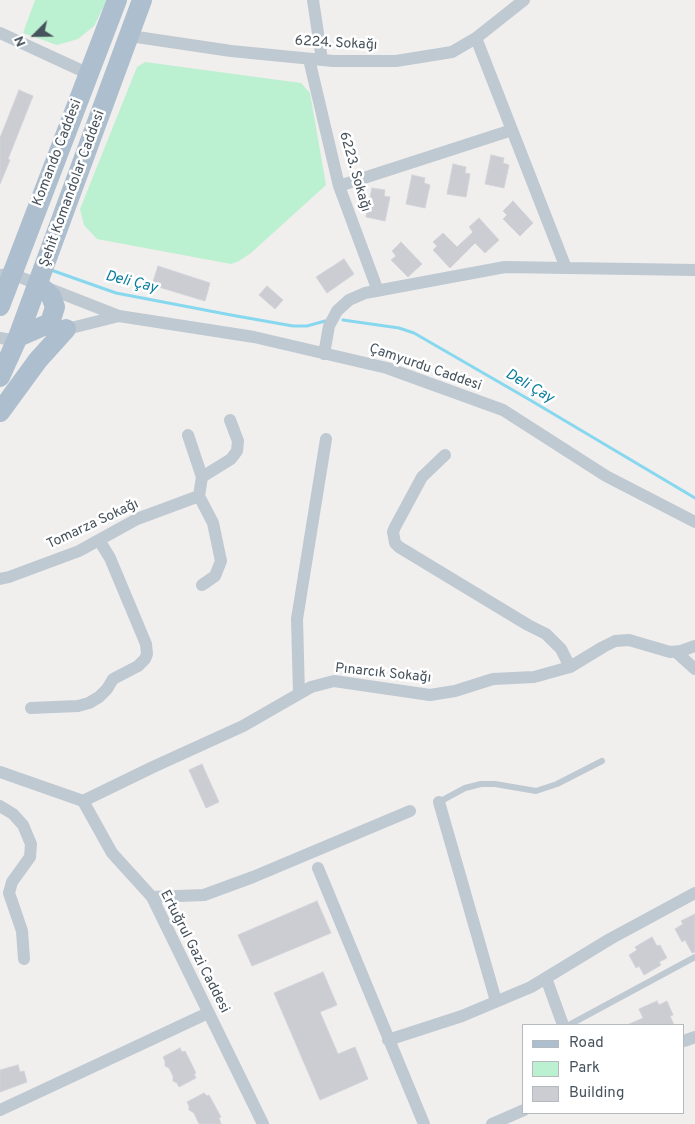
<!DOCTYPE html>
<meta charset="utf-8">
<style>
body{margin:0}
#map{position:relative;width:695px;height:1124px;overflow:hidden;background:#f1eeee;font-family:Overpass,sans-serif}
canvas{display:block}
.legend{position:absolute;left:522px;top:1024px;width:162px;height:90px;box-sizing:border-box;background:#fff;border:1px solid #b5babe;margin:0;padding:6px 9px;list-style:none;font-size:15px;color:#46525c}
.legend li{display:flex;align-items:center;gap:10px;height:25px}
.legend b{width:25px;border:1px solid #b5babe}
.north{position:absolute;left:10px;top:10px;width:50px;height:50px;-webkit-text-stroke:4px #fff;paint-order:stroke;rotate:247deg;font-size:14px;font-weight:700;line-height:20px;text-align:center;color:#46525c}
.north::after{content:'';display:block;margin:auto;width:18px;height:22px;background:#46525c;clip-path:polygon(50% 0,100% 100%,50% 72%,0 100%)}
</style>
<div id="map">
<canvas width="695" height="1124"></canvas>
<ul class="legend">
<li><b style="height:6px;background:#adbece"></b>Road</li>
<li><b style="height:14px;background:#bbf0d0"></b>Park</li>
<li><b style="height:14px;background:#cbcdd3"></b>Building</li>
</ul>
<div class="north">N</div>
</div>
<script>
const ctx = document.querySelector('canvas').getContext('2d');
ctx.lineJoin = 'round';
function fillPath(path, color) { ctx.fillStyle = color; ctx.fill(path, 'evenodd'); }
const shape = rows => new Path2D(rows.map(r => 'M' + r).join(''));
function strokePath(path, color, width, dash) { ctx.strokeStyle = color; ctx.lineWidth = width; ctx.lineCap = dash ? 'butt' : 'round'; ctx.setLineDash(dash || []); ctx.stroke(path); }
function write(font, color, halo, rows, align = 'center') {
  ctx.font = font + ' Overpass,sans-serif'; ctx.lineWidth = 5; ctx.setLineDash([]); ctx.textBaseline = 'middle'; ctx.strokeStyle = halo; ctx.fillStyle = color; for (const [text, x, y, turn = 0] of rows) {
    ctx.save(); ctx.translate(x, y); ctx.rotate((+turn || 0) * Math.PI / 180); ctx.textAlign = isNaN(turn) ? turn : align; if (halo) ctx.strokeText(text, 0, 0); ctx.fillText(text, 0, 0); ctx.restore();
  }
}
fillPath(shape([
 [35,0,107,0,94,26,78,39,57,45,23,33],
 [145,62,301,83,310,93,326,185,251,253,239,261,231,264,97,239,84,225,80,209,137,67]
]), '#bbf0d0');
strokePath(shape([
 [51,270,116,293,231,315,293,326,307,326,325,321],
 [343,320,399,328,414,333,530,400,695,498]
]), '#87d8ee', 3);
const building = shape([
 [19,90,33,96,8,159,10,160,0,184,0,138,19,90],
 [491,155,504,158,503,163,509,165,504,188,485,184,491,155],
 [453,164,466,167,465,173,470,174,466,197,447,194,453,164],
 [412,175,425,178,424,183,430,185,425,208,406,204,412,175],
 [372,188,385,190,384,196,390,197,385,221,366,217,372,188],
 [513,201,533,223,520,236,503,219,507,215,503,211,513,201],
 [479,218,499,240,485,253,475,243,450,268,433,250,437,246,433,242,443,233,457,247,473,232,469,227,479,218],
 [401,242,422,264,408,277,391,260,396,256,392,251,401,242],
 [344,259,354,274,327,293,316,277,344,259],
 [158,266,210,283,205,301,152,285,158,266],
 [267,286,283,300,275,309,259,295,267,286],
 [202,764,219,802,206,808,189,770,202,764],
 [317,901,331,933,252,966,238,935,317,901],
 [695,914,695,952,692,953,685,940,682,942,675,929,683,924,681,921,695,914],
 [652,937,657,946,660,945,667,958,659,962,661,965,644,975,639,966,636,968,629,955,637,950,635,947,652,937],
 [323,972,337,1005,320,1012,338,1054,355,1047,368,1079,320,1100,274,993,323,972],
 [657,1001,659,1005,667,1001,673,1015,670,1016,674,1025,627,1025,643,1018,639,1009,657,1001],
 [180,1048,182,1052,185,1051,196,1073,194,1074,196,1078,179,1087,177,1083,173,1081,173,1076,169,1068,165,1066,165,1061,163,1057,180,1048],
 [18,1065,20,1072,24,1071,27,1082,0,1092,0,1070,18,1065],
 [204,1093,207,1096,209,1095,221,1117,219,1118,221,1124,199,1124,194,1113,189,1110,189,1106,187,1102,204,1093]
]);
fillPath(building, '#cbcdd3');
strokePath(building, '#d2d4da', 1);
strokePath(shape([
 [439,802,465,788,481,784,495,784,536,791,557,784,602,761],
 [569,1025,695,957]
]), '#bec9d1', 6);
strokePath(shape([
 [313,0,322,60],
 [0,33,89,74],
 [130,36,231,51,333,61,396,61,452,52,476,38,524,0],
 [476,38,566,268],
 [309,59,339,186,378,291],
 [339,186,512,130],
 [0,275,12,274,119,316,254,337,387,368,503,410,606,476,695,522],
 [59,331,119,316],
 [0,338,17,341,22,339],
 [324,354,329,326,337,311,349,300,365,293,505,267,695,270],
 [188,435,202,477],
 [445,455,422,477,395,527,393,532,395,543,399,547,528,625,546,634,561,649,570,667],
 [0,579,9,577,79,551,137,519,199,496],
 [202,585,215,576,221,561,213,523,199,496,202,477,231,459,237,451,238,441,230,420],
 [676,652,695,669],
 [299,694,297,619,326,439],
 [31,708,78,706,89,703,99,697,107,689,113,679,138,666,145,659,147,654,146,644,110,558,99,540],
 [0,772,83,801,112,853,152,897,263,1124],
 [83,801,153,767,243,726,311,687,334,681,430,695,455,691,493,679,534,677,570,667,603,647,615,641,629,640,670,652,681,651,695,646],
 [439,802,496,1001],
 [0,806,13,814,23,825,31,844,30,857,12,882,9,893,22,931,24,959],
 [318,868,424,1124],
 [152,897,204,895,253,877,410,811],
 [546,978,563,1025],
 [388,1040,462,1016,531,987,610,939,695,893],
 [684,1041,695,1037],
 [0,1110,208,1013],
 [492,1124,524,1110]
]), '#bec9d1', 12);
strokePath(shape([
 [0,306,117,0],
 [18,337,50,323,55,307,51,296,38,284],
 [0,377,18,337,142,0],
 [0,412,38,360,66,329]
]), '#adbece', 20);
write('14px', '#46525c', '#fff', [
 ["6224. Sokağı",336,44,3],
 ["Komando Caddesi",58,153,-69],
 ["6223. Sokağı",354,172,74],
 ["Şehit Komandolar Caddesi",73,189,-70],
 ["Çamyurdu Caddesi",425,368,19],
 ["Tomarza Sokağı",93,525,-25],
 ["Pınarcık Sokağı",383,674,6],
 ["Ertuğrul Gazi Caddesi",194,952,63]
]);
write('italic 15px', '#097d9d', '#fff', [
 ["Deli Çay",131,283,14],
 ["Deli Çay",529,387,30]
]);
</script>
